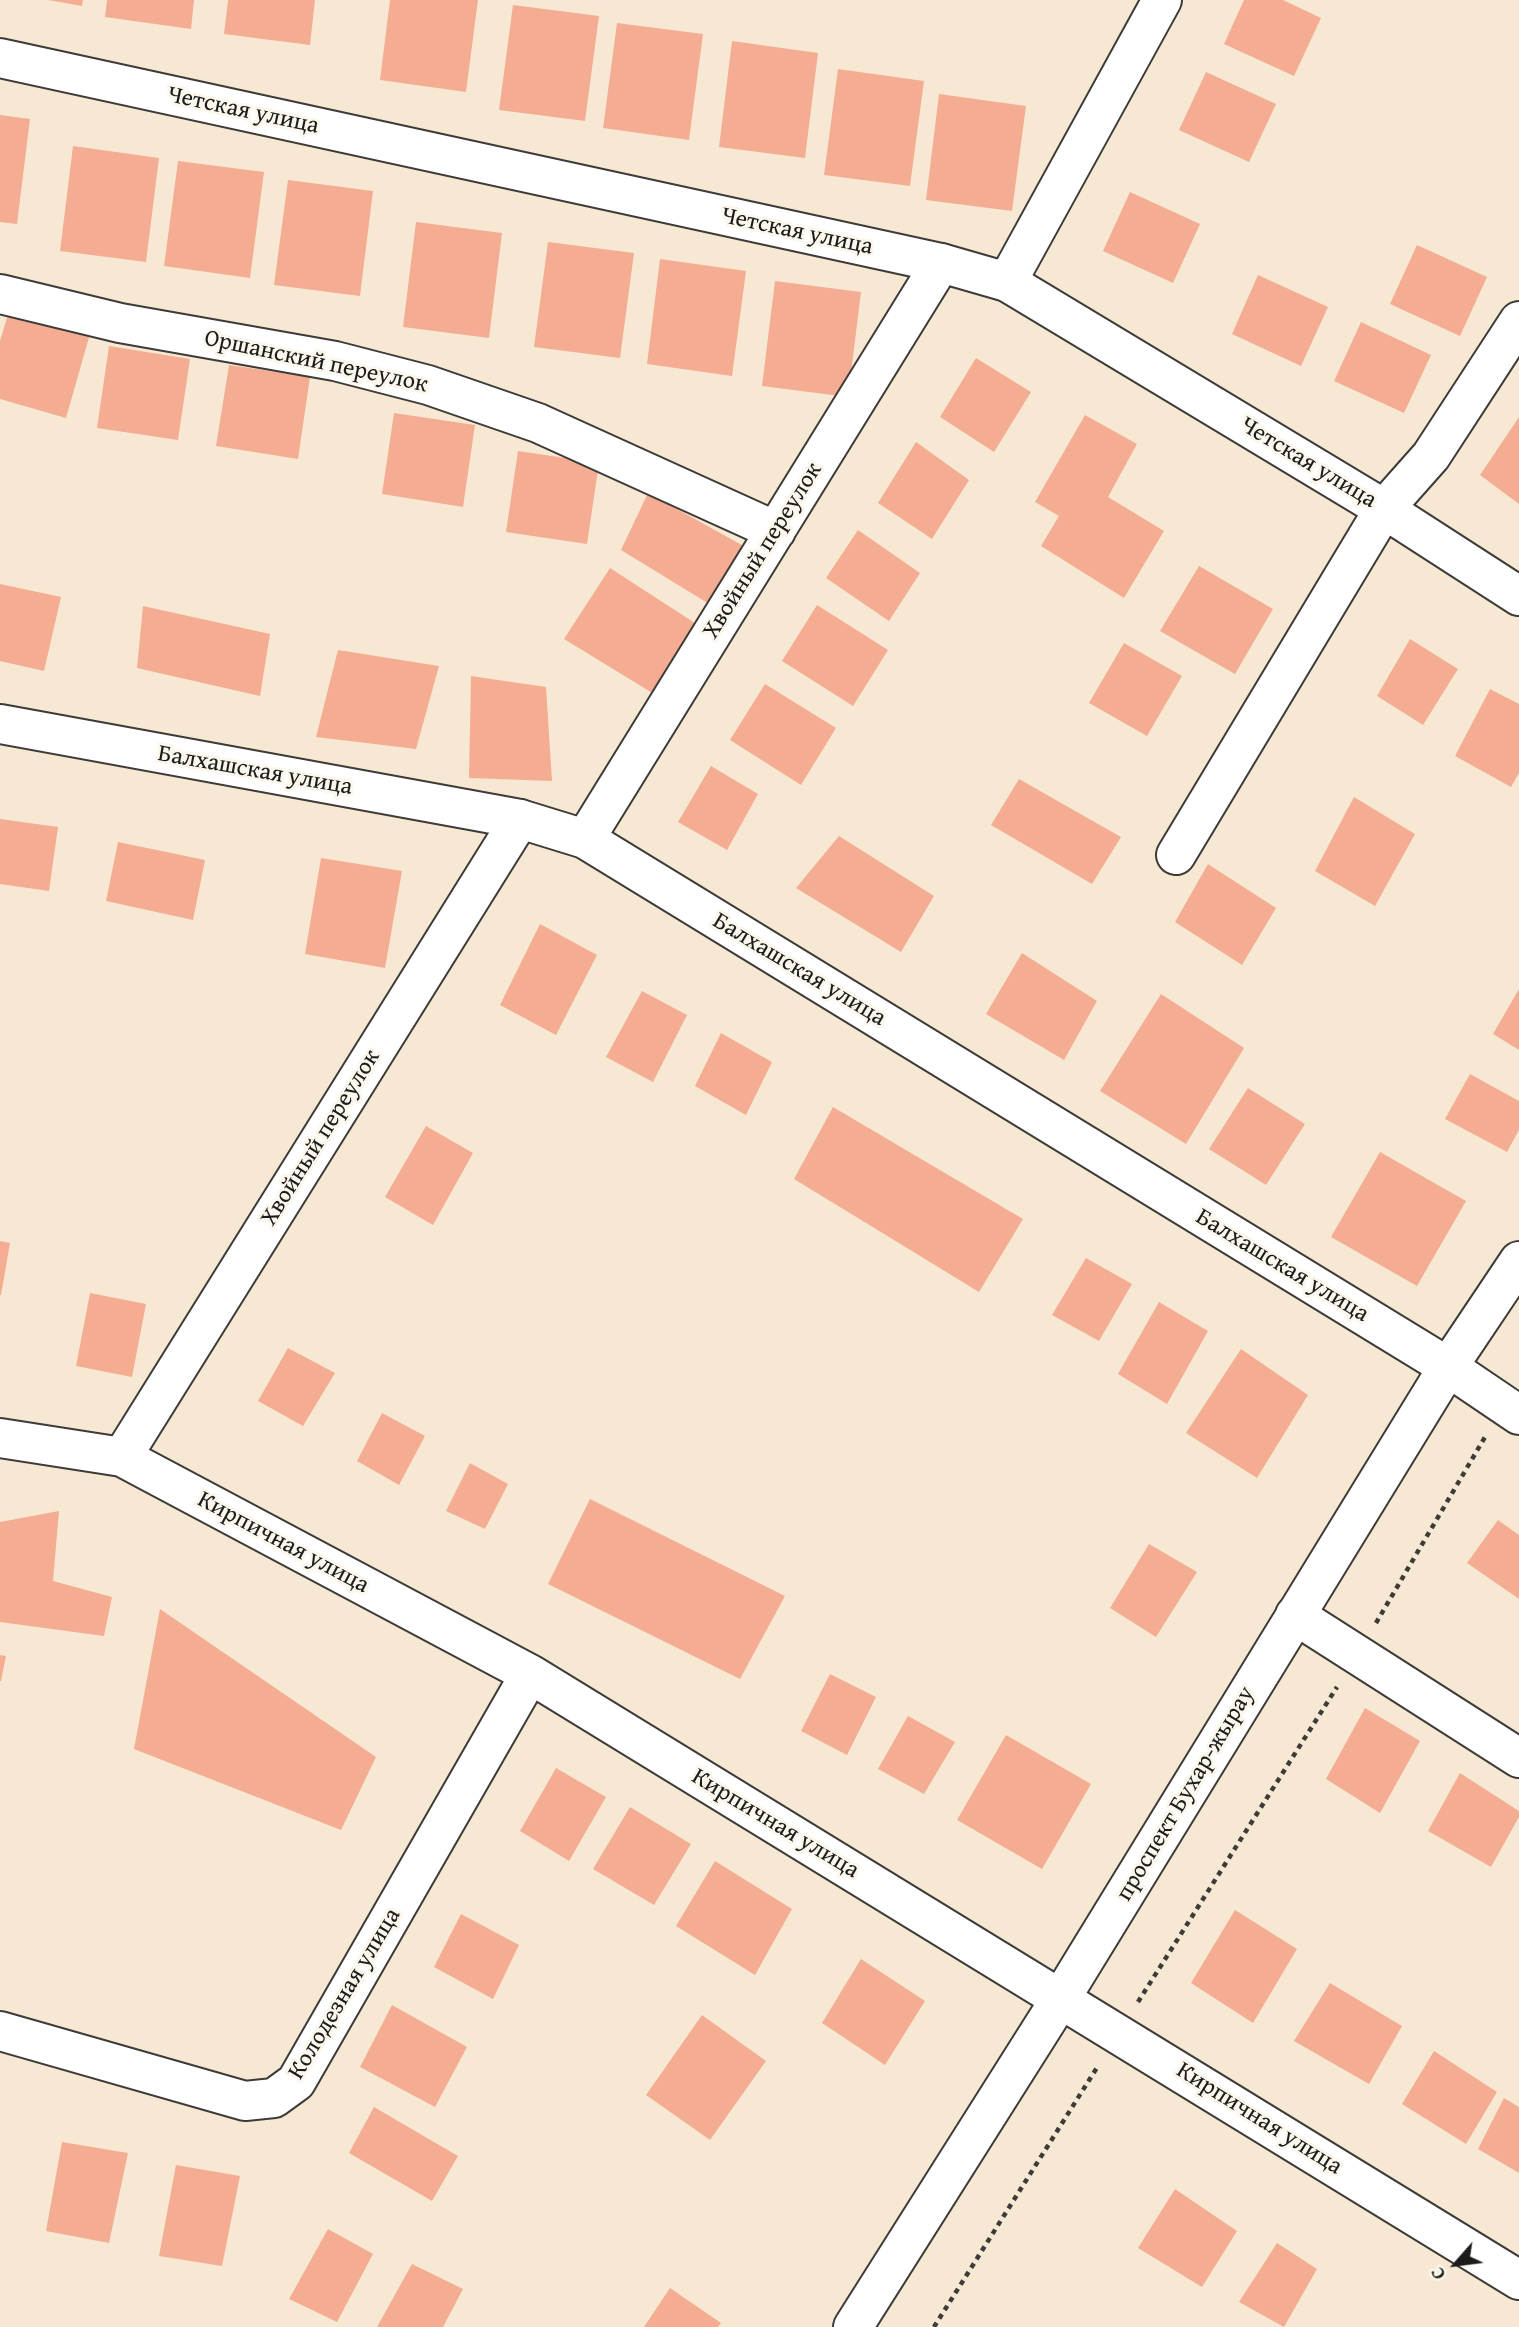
<!DOCTYPE html>
<meta charset="utf-8">
<style>
body{margin:0}
#map{position:relative;width:1519px;height:2327px;overflow:hidden;background:#f7e8d3;font-family:"Gentium Book Plus",serif}
canvas{display:block}
.north{position:absolute;left:1421px;top:2229px;width:70px;height:70px;-webkit-text-stroke:5px #fbf7ec;paint-order:stroke;rotate:242deg;font-size:19px;font-weight:700;line-height:28px;text-align:center;color:#1c1c1c}
.north::after{content:'';display:block;margin:auto;width:24px;height:32px;background:#1c1c1c;clip-path:polygon(50% 0,100% 100%,50% 72%,0 100%)}
</style>
<div id="map">
<canvas width="1519" height="2327"></canvas>
<div class="north">С</div>
</div>
<script>
const ctx = document.querySelector('canvas').getContext('2d');
ctx.lineJoin = 'round';
function fillPath(path, color) { ctx.fillStyle = color; ctx.fill(path, 'evenodd'); }
const shape = rows => new Path2D(rows.map(r => 'M' + r).join(''));
function strokePath(path, color, width, dash) { ctx.strokeStyle = color; ctx.lineWidth = width; ctx.lineCap = dash ? 'butt' : 'round'; ctx.setLineDash(dash || []); ctx.stroke(path); }
function write(font, color, halo, rows, align = 'center') {
  ctx.font = font + ' "Gentium Book Plus",serif'; ctx.lineWidth = 6; ctx.setLineDash([]); ctx.textBaseline = 'middle'; ctx.strokeStyle = halo; ctx.fillStyle = color; for (const [text, x, y, turn = 0] of rows) {
    ctx.save(); ctx.translate(x, y); ctx.rotate((+turn || 0) * Math.PI / 180); ctx.textAlign = isNaN(turn) ? turn : align; if (halo) ctx.strokeText(text, 0, 0); ctx.fillText(text, 0, 0); ctx.restore();
  }
}
fillPath(shape([
 [48,0,83,0,82,6],
 [107,0,194,0,191,29,105,17],
 [228,0,315,0,310,45,224,34],
 [390,0,478,0,466,92,380,80],
 [1244,0,1283,0,1321,18,1294,76,1224,44],
 [513,5,599,16,585,121,499,110],
 [617,23,703,34,689,140,603,128],
 [732,41,818,53,805,158,719,147],
 [838,69,924,81,910,186,824,175],
 [1206,72,1276,104,1249,162,1179,130],
 [939,94,1026,106,1012,211,926,200],
 [0,115,30,119,17,224,0,222],
 [73,146,159,158,146,262,60,251],
 [178,161,264,172,250,278,164,266],
 [288,180,373,191,360,296,274,285],
 [1130,192,1200,224,1173,283,1103,251],
 [416,222,502,233,489,338,403,327],
 [548,242,634,253,620,358,534,347],
 [1417,245,1487,277,1460,336,1390,304],
 [660,259,746,271,732,376,647,364],
 [1258,275,1328,307,1301,366,1232,334],
 [775,281,861,292,848,397,762,386],
 [9,311,90,334,66,418,0,399,0,341],
 [1361,322,1431,355,1404,413,1334,381],
 [109,346,190,359,178,440,97,428],
 [976,358,1031,392,994,452,940,417],
 [229,365,310,377,298,459,216,446],
 [394,413,475,425,463,507,382,494],
 [1085,415,1137,444,1108,497,1164,531,1124,598,1041,546,1059,516,1035,502],
 [1519,417,1519,504,1480,475],
 [916,442,969,480,932,539,878,503],
 [518,451,599,463,587,544,506,532],
 [648,493,749,549,719,610,621,550],
 [858,530,920,573,889,621,826,578],
 [1199,566,1273,609,1235,674,1160,631],
 [610,568,701,627,654,694,564,639],
 [0,584,61,597,44,671,0,661],
 [817,605,888,650,853,706,782,661],
 [143,606,270,634,260,696,137,668],
 [1410,639,1458,669,1423,725,1377,696],
 [1124,643,1182,676,1147,736,1089,703],
 [338,650,439,666,416,749,316,737],
 [471,676,546,687,552,781,469,778],
 [765,684,836,728,801,785,730,740],
 [1490,689,1519,704,1519,773,1511,787,1455,756],
 [711,766,758,794,727,850,678,822],
 [1019,779,1121,837,1092,884,991,825],
 [1354,797,1415,834,1375,906,1315,871],
 [0,819,58,827,49,891,0,884],
 [839,836,934,896,901,952,796,888],
 [118,842,205,860,193,920,106,901],
 [321,858,402,871,385,968,305,954],
 [1208,864,1276,908,1242,965,1175,922],
 [540,924,597,955,556,1035,500,1005],
 [1022,953,1097,1001,1064,1060,986,1014],
 [1519,989,1519,1050,1493,1034],
 [642,991,687,1015,653,1082,606,1057],
 [1161,994,1244,1048,1186,1144,1100,1091],
 [721,1033,772,1062,746,1115,695,1086],
 [1470,1074,1519,1101,1519,1130,1507,1152,1445,1119],
 [1248,1088,1305,1124,1266,1185,1209,1149],
 [833,1107,1023,1219,979,1292,794,1179],
 [426,1126,473,1153,433,1225,385,1197],
 [1380,1152,1466,1201,1417,1286,1331,1237],
 [0,1241,10,1243,1,1295,0,1295],
 [1086,1258,1132,1284,1099,1341,1052,1315],
 [90,1293,146,1304,132,1377,76,1366],
 [1159,1302,1208,1331,1167,1404,1118,1374],
 [288,1348,335,1373,303,1426,258,1401],
 [1241,1349,1308,1395,1257,1478,1186,1433],
 [382,1413,425,1436,399,1485,357,1461],
 [470,1463,508,1484,485,1529,446,1511],
 [590,1499,785,1596,740,1679,548,1584],
 [59,1511,53,1581,112,1597,104,1636,0,1622,0,1522],
 [1498,1520,1519,1535,1519,1599,1467,1563],
 [1149,1544,1197,1572,1156,1637,1110,1608],
 [160,1609,376,1757,341,1830,134,1749],
 [0,1655,6,1656,1,1681,0,1681],
 [830,1674,876,1697,847,1755,801,1731],
 [1365,1708,1420,1741,1380,1813,1326,1779],
 [908,1716,955,1742,924,1794,878,1769],
 [1006,1735,1091,1784,1042,1869,957,1820],
 [556,1768,606,1797,569,1861,520,1831],
 [1460,1773,1519,1811,1519,1817,1491,1867,1428,1831],
 [630,1807,691,1844,654,1905,593,1869],
 [715,1861,792,1909,755,1975,676,1926],
 [1235,1910,1297,1949,1253,2023,1191,1983],
 [461,1914,519,1945,493,1999,434,1967],
 [861,1959,925,2001,885,2065,822,2023],
 [1330,1983,1402,2026,1369,2084,1294,2041],
 [392,2005,467,2047,435,2107,360,2067],
 [702,2015,766,2061,710,2140,646,2095],
 [1434,2051,1497,2092,1466,2144,1402,2104],
 [1504,2098,1519,2107,1519,2173,1478,2149],
 [374,2107,458,2156,432,2201,349,2153],
 [62,2142,128,2153,109,2243,46,2231],
 [176,2165,240,2176,222,2266,159,2256],
 [1175,2189,1237,2231,1202,2287,1138,2248],
 [328,2229,373,2254,337,2322,289,2299],
 [1277,2243,1317,2269,1284,2327,1239,2302],
 [412,2264,463,2289,443,2327,377,2327],
 [670,2288,721,2323,718,2327,644,2327]
]), '#f4ad92');
const minor = shape([
 [1007,282,1162,0],
 [0,294,120,323,335,361,428,385,538,423,776,531],
 [585,839,941,263],
 [1176,855,1384,509,1431,456,1519,321],
 [0,1438,122,1457,530,1674,1519,2280],
 [122,1457,520,819],
 [1295,1615,1519,1758],
 [0,2031,245,2101,274,2098,296,2082,530,1674]
]);
const tertiary = shape([
 [0,58,941,263,1007,282,1384,509,1519,596],
 [0,724,520,819,585,839,1448,1367,1519,1415]
]);
const primary = shape([
 [853,2327,1061,1998,1448,1367,1519,1261]
]);
strokePath(minor, '#3d3b37', 42);
strokePath(tertiary, '#3d3b37', 42);
strokePath(primary, '#3d3b37', 42);
strokePath(shape([
 [1376,1623,1485,1437],
 [1138,2002,1337,1687],
 [934,2327,1098,2066]
]), '#3d3b37', 4.5, [5, 5]);
strokePath(minor, '#fff', 38);
strokePath(tertiary, '#fff', 38);
strokePath(primary, '#fff', 38);
write('24px', '#1c1c1c', '#fbf7ec', [
 ["Четская улица",243,111,12],
 ["Четская улица",797,232,12],
 ["Оршанский переулок",316,362,12],
 ["Четская улица",1308,463,31],
 ["Хвойный переулок",763,551,-58],
 ["Балхашская улица",255,771,10],
 ["Балхашская улица",799,970,31],
 ["Хвойный переулок",321,1138,-58],
 ["Балхашская улица",1282,1266,31],
 ["Кирпичная улица",283,1543,28],
 ["проспект Бухар-жырау",1186,1794,-59],
 ["Кирпичная улица",775,1824,31],
 ["Колодезная улица",345,1994,-59],
 ["Кирпичная улица",1259,2119,32]
]);
</script>
